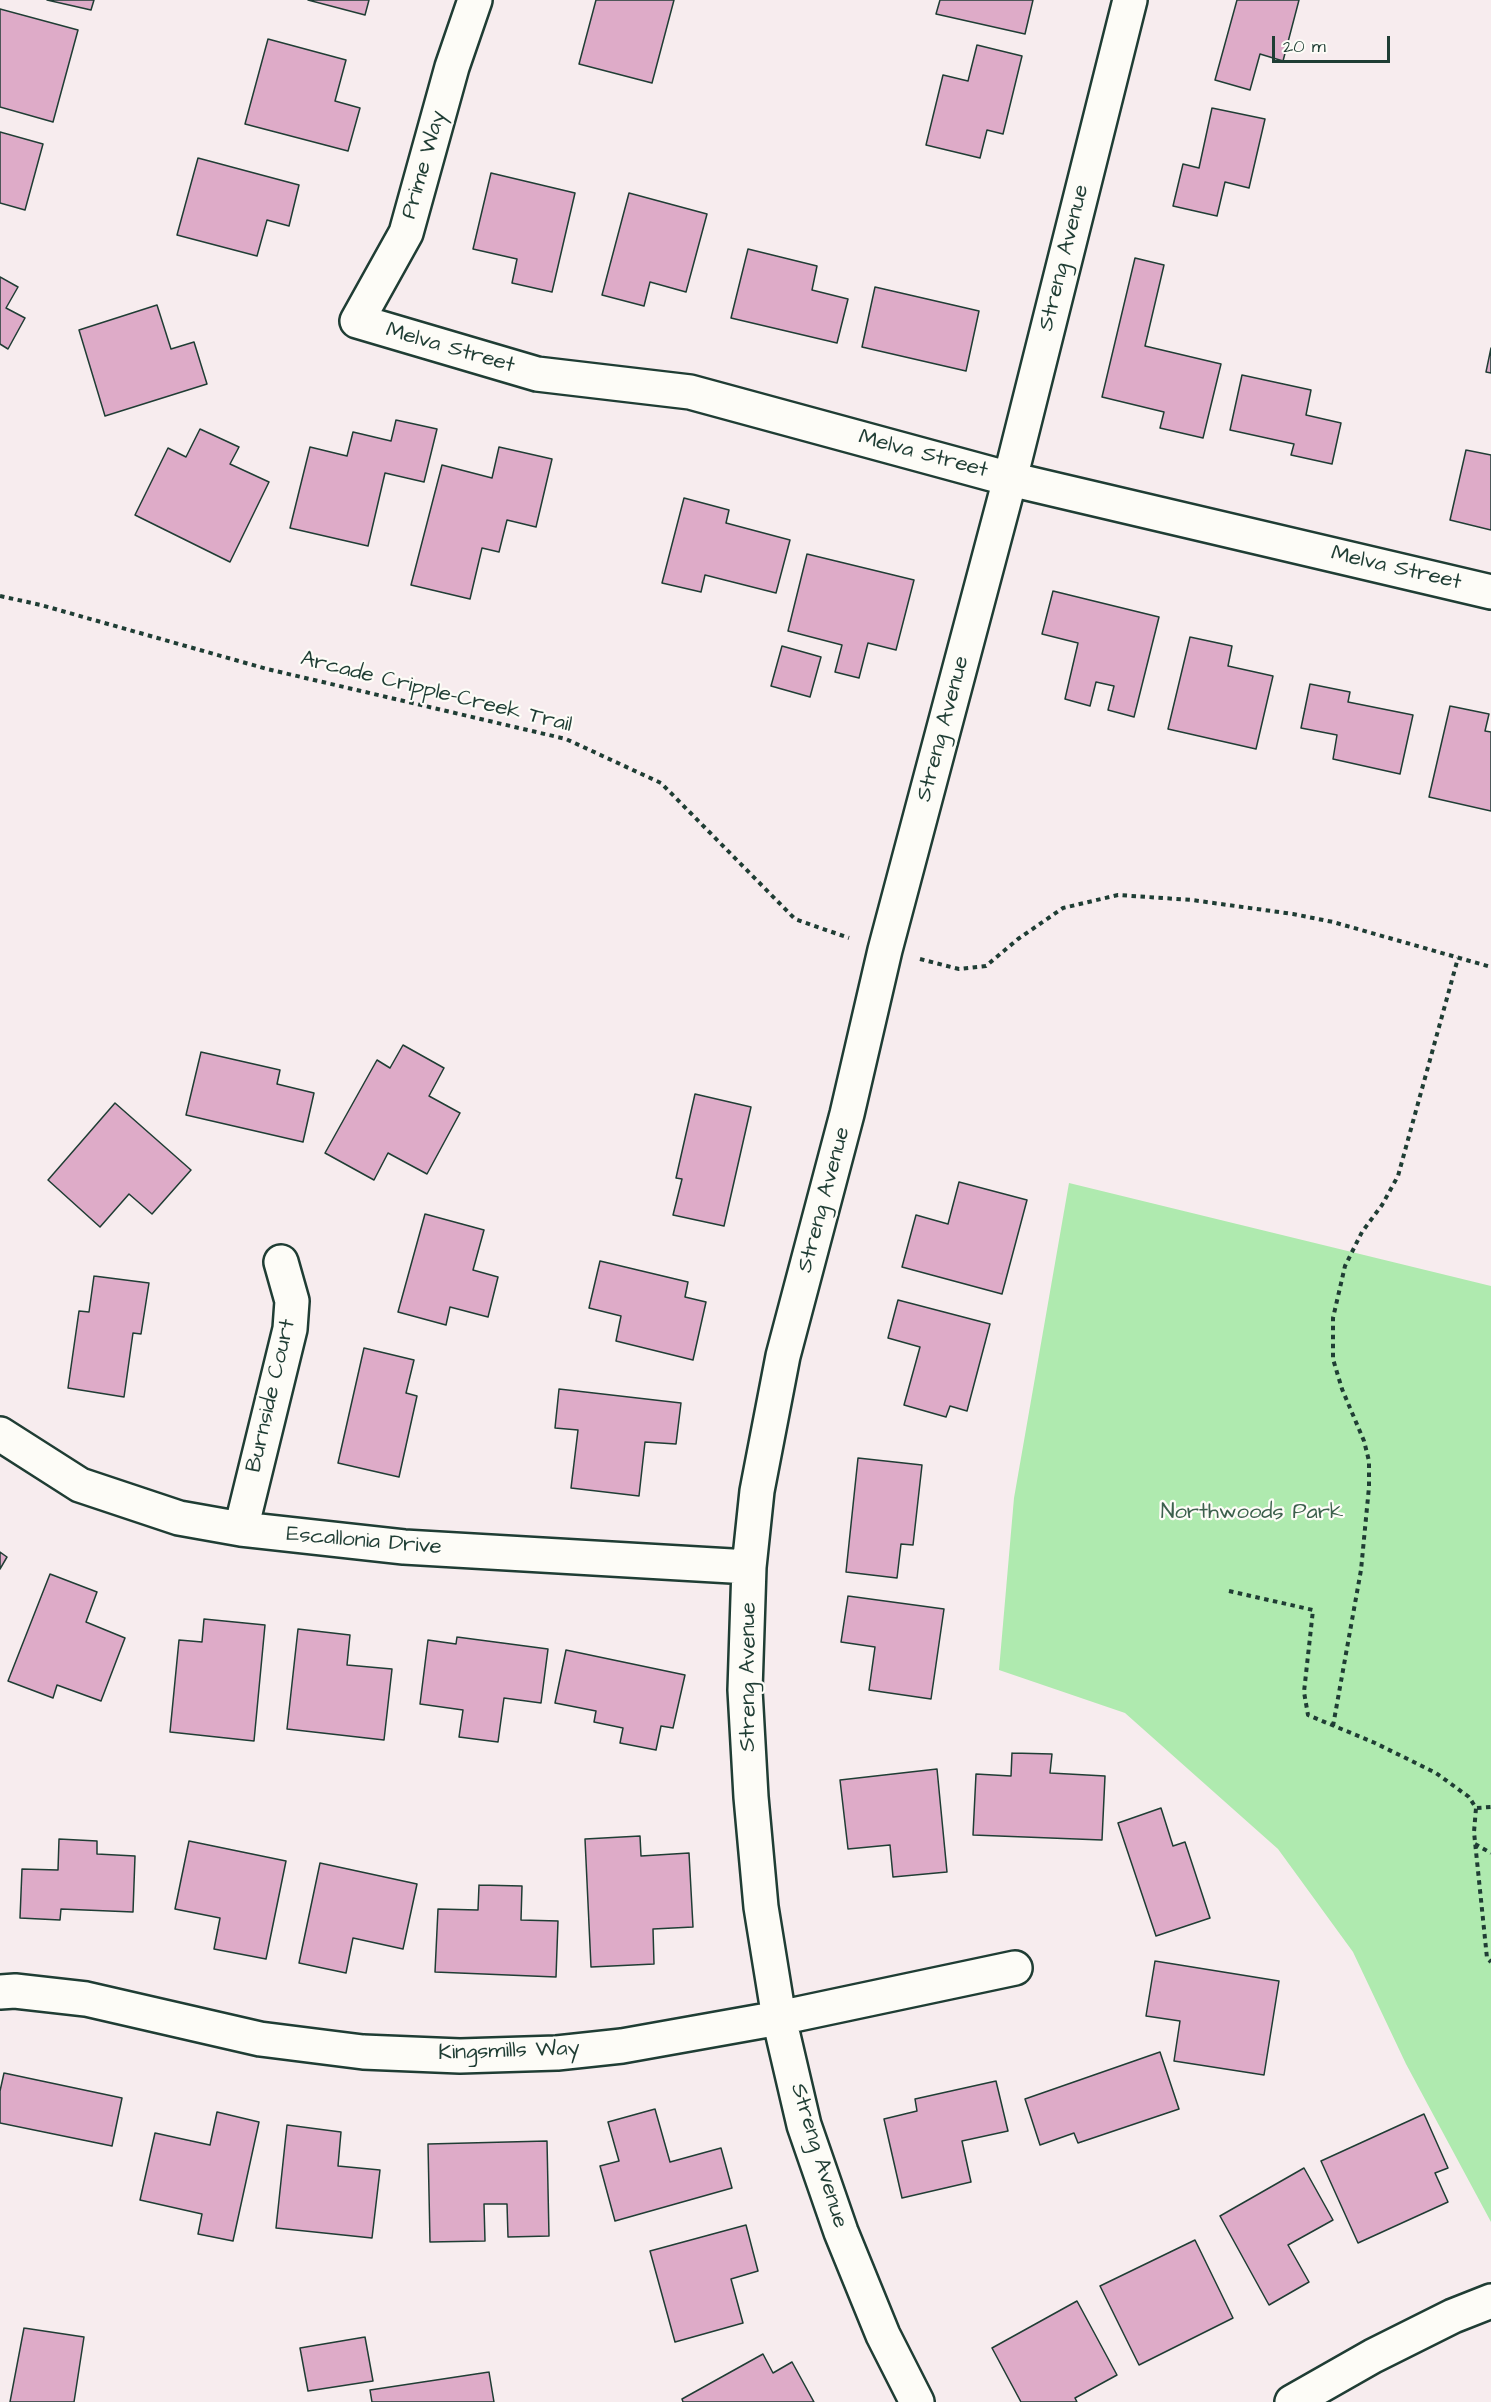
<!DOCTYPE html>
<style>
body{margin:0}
#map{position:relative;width:1491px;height:2402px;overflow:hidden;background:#f7ecee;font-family:"Architects Daughter",sans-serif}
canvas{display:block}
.scale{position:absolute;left:1272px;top:36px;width:118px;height:27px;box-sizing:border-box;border:3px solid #1f3d34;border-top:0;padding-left:8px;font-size:18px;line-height:21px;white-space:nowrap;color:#1f3d34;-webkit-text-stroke:4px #fdfcf7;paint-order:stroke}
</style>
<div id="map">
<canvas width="1491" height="2402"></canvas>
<div class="scale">20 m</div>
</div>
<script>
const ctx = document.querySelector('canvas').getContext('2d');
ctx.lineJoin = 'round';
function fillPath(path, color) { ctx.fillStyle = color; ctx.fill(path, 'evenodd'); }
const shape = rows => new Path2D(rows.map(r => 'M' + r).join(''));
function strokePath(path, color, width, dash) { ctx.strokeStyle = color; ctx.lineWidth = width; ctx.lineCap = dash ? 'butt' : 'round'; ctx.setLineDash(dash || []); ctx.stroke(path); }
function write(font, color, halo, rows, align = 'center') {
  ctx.font = font + ' "Architects Daughter",sans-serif'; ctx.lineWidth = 4.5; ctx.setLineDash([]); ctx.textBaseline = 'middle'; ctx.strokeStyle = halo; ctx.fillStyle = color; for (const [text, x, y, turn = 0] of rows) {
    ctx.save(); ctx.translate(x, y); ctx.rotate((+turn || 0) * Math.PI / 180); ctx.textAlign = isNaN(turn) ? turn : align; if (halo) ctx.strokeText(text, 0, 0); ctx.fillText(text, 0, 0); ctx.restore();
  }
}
fillPath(shape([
 [1069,1183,1491,1286,1491,2222,1406,2064,1353,1952,1278,1849,1125,1713,999,1670,1014,1498]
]), '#afeaaf');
const building = shape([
 [47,0,94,0,91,10,47,0],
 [308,0,369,0,365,15,308,0],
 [596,0,674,0,652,83,579,64,596,0],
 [940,0,1033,0,1025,34,936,14,940,0],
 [1237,0,1299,0,1283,61,1260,54,1250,90,1215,80,1237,0],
 [0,9,78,30,53,122,0,107,0,9],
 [268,39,346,60,335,101,360,108,348,151,245,124,268,39],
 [977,45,1022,56,1003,134,987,130,980,158,926,145,943,75,968,81,977,45],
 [1212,108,1265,119,1249,188,1225,182,1217,216,1173,206,1183,164,1199,168,1212,108],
 [0,132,43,144,25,210,0,203,0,132],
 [198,158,299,185,289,226,267,220,257,256,177,235,198,158],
 [491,173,575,193,552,292,512,283,517,259,473,249,491,173],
 [629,193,707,214,686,292,650,282,644,306,602,295,629,193],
 [748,249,817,266,812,290,848,299,837,343,731,318,748,249],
 [1135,258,1164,265,1145,346,1221,364,1203,438,1160,428,1164,412,1102,397,1135,258],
 [0,277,18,287,6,308,25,318,8,349,0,344,0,277],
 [875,287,979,311,966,371,862,347,875,287],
 [157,305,171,349,194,342,207,384,105,416,79,330,157,305],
 [1491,348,1491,373,1486,372,1491,348],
 [1242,375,1311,390,1306,415,1341,423,1332,464,1291,455,1294,444,1230,430,1242,375],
 [396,420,437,429,424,482,385,473,368,546,290,528,310,447,347,456,353,432,391,441,396,420],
 [200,429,239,447,230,464,269,482,230,562,135,515,168,448,186,457,200,429],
 [499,447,552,459,536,527,507,520,499,552,482,548,470,599,411,585,442,465,492,478,499,447],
 [1466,450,1491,455,1491,530,1450,520,1466,450],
 [684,498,729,510,726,523,790,540,776,593,705,575,701,592,662,583,684,498],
 [807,554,914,580,896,650,868,643,859,678,835,672,842,645,788,631,807,554],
 [1053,591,1159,617,1134,717,1108,710,1114,686,1096,682,1090,706,1065,699,1078,643,1042,634,1053,591],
 [1190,637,1232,646,1228,666,1273,676,1256,749,1168,729,1190,637],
 [782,646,821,657,810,697,771,686,782,646],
 [1310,684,1350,692,1348,702,1413,715,1400,774,1333,759,1337,735,1301,728,1310,684],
 [1450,706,1489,714,1485,731,1491,732,1491,811,1429,797,1450,706],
 [403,1045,444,1068,429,1096,460,1113,427,1174,388,1153,374,1180,325,1153,377,1060,390,1068,403,1045],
 [201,1052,280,1070,277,1084,314,1093,303,1142,186,1115,201,1052],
 [695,1094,751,1107,724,1226,673,1215,682,1179,676,1178,695,1094],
 [115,1103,191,1170,152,1214,129,1194,100,1227,48,1180,115,1103],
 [959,1182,1027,1200,1002,1294,902,1267,916,1215,948,1224,959,1182],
 [425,1214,484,1230,473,1270,498,1277,488,1317,450,1307,446,1325,398,1312,425,1214],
 [600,1261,688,1282,685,1297,706,1302,693,1360,616,1341,621,1316,589,1308,600,1261],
 [94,1276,149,1283,141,1334,133,1333,124,1397,68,1388,79,1311,89,1312,94,1276],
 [898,1300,990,1324,967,1411,950,1406,946,1417,904,1405,920,1347,888,1338,898,1300],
 [364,1348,414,1360,406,1393,417,1396,399,1477,338,1463,364,1348],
 [559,1389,681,1403,676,1444,645,1442,639,1496,571,1488,578,1430,555,1428,559,1389],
 [858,1458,922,1465,913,1545,901,1544,897,1578,846,1572,858,1458],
 [0,1552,7,1557,0,1569,0,1552],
 [50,1574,97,1592,86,1622,125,1638,101,1701,57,1685,53,1698,8,1681,50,1574],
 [848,1596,944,1609,931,1699,869,1690,875,1647,841,1642,848,1596],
 [204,1619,265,1625,254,1741,170,1732,179,1640,202,1642,204,1619],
 [298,1629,350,1635,347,1665,392,1669,384,1740,287,1729,298,1629],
 [457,1637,548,1649,541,1703,504,1698,498,1742,459,1737,463,1710,420,1704,428,1640,456,1644,457,1637],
 [566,1650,685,1675,673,1728,661,1726,656,1750,620,1743,623,1728,594,1722,596,1711,555,1703,566,1650],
 [1012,1753,1052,1754,1050,1773,1105,1776,1102,1840,973,1835,976,1774,1011,1776,1012,1753],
 [937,1769,947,1872,893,1877,890,1845,848,1849,840,1780,937,1769],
 [1161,1808,1173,1846,1185,1842,1210,1918,1156,1936,1118,1823,1161,1808],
 [640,1836,641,1856,689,1853,693,1927,653,1929,654,1964,591,1967,585,1839,640,1836],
 [59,1839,97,1841,97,1854,135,1856,133,1912,61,1909,60,1920,20,1918,22,1869,58,1870,59,1839],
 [189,1841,286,1861,266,1959,214,1949,220,1918,175,1909,189,1841],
 [320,1863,417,1884,403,1949,353,1938,346,1973,299,1963,320,1863],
 [479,1885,522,1886,521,1920,558,1921,556,1977,435,1972,438,1909,478,1910,479,1885],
 [1155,1961,1279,1981,1264,2075,1174,2061,1180,2021,1146,2016,1155,1961],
 [1160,2052,1179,2109,1078,2143,1074,2133,1040,2145,1025,2099,1160,2052],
 [4,2073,122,2098,112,2146,0,2123,0,2091,4,2073],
 [996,2081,1008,2131,962,2141,971,2182,902,2198,884,2119,917,2111,915,2099,996,2081],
 [655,2109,670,2162,721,2148,732,2188,615,2221,600,2166,619,2161,608,2122,655,2109],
 [217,2112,259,2122,233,2241,198,2234,202,2214,140,2200,155,2133,210,2145,217,2112],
 [1424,2114,1448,2168,1435,2173,1448,2202,1358,2243,1321,2161,1424,2114],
 [287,2125,341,2132,338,2166,380,2170,372,2238,276,2228,287,2125],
 [547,2141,549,2236,508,2237,507,2204,484,2204,485,2241,430,2242,428,2144,547,2141],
 [1304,2168,1333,2220,1288,2245,1309,2282,1269,2305,1220,2216,1304,2168],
 [746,2225,758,2271,731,2279,743,2323,675,2342,650,2251,746,2225],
 [1195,2240,1233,2318,1139,2365,1100,2286,1195,2240],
 [1077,2301,1117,2375,1075,2398,1077,2402,1021,2402,992,2348,1077,2301],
 [24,2328,84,2337,74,2402,10,2402,24,2328],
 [365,2337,373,2381,308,2391,300,2348,365,2337],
 [763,2354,773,2373,792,2362,814,2402,683,2402,682,2399,763,2354],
 [489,2372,494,2402,372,2402,370,2390,489,2372]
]);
fillPath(building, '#deabc8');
strokePath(building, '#1f3d34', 1.5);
const street = shape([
 [475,0,452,67,406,233,357,321,537,374,690,392,1010,479,1491,592],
 [0,1434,80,1485,179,1518,241,1529,404,1547,749,1567],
 [241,1529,290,1329,292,1301,281,1262],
 [0,1992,15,1991,86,1999,260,2039,363,2052,460,2056,557,2053,622,2046,779,2018,1015,1968],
 [917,2402,883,2335,841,2232,804,2125,779,2018,761,1907,751,1797,745,1690,749,1567,757,1491,783,1356,847,1114,885,950,1010,479,1130,0]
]);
const secondary = shape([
 [1292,2402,1373,2356,1453,2316,1491,2301]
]);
strokePath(street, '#1f3d34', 38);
strokePath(secondary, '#1f3d34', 38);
strokePath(shape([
 [0,596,41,605,267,669,566,739,661,783,795,919,849,938],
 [920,959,959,969,986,966,1018,939,1063,908,1118,895,1192,900,1293,914,1333,922,1491,967],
 [1229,1591,1313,1610,1304,1692,1308,1715,1375,1743,1436,1773,1469,1797,1476,1808,1474,1832,1487,1958,1491,1962],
 [1333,1726,1361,1570,1369,1487,1369,1461,1364,1441,1342,1389,1333,1359,1333,1318,1345,1266,1362,1232,1382,1205,1398,1176,1458,958],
 [1477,1808,1491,1807],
 [1475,1844,1491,1853]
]), '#1f3d34', 4, [4.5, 4.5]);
strokePath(street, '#fdfcf7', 33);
strokePath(secondary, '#fdfcf7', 33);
write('22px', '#1f3d34', '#fdfcf7', [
 ["Prime Way",425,165,-74],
 ["Streng Avenue",1065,258,-76],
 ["Melva Street",450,349,16],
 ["Melva Street",923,455,15],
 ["Melva Street",1396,569,13],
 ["Arcade Cripple-Creek Trail",436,693,14],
 ["Streng Avenue",944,729,-75],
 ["Streng Avenue",825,1200,-75],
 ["Burnside Court",272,1396,-77],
 ["Escallonia Drive",364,1542,5],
 ["Streng Avenue",749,1677,-90],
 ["Kingsmills Way",509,2052,-2],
 ["Streng Avenue",818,2156,73]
]);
write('22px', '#3c604d', '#fdfcf7', [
 ["Northwoods Park",1252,1513]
]);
</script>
